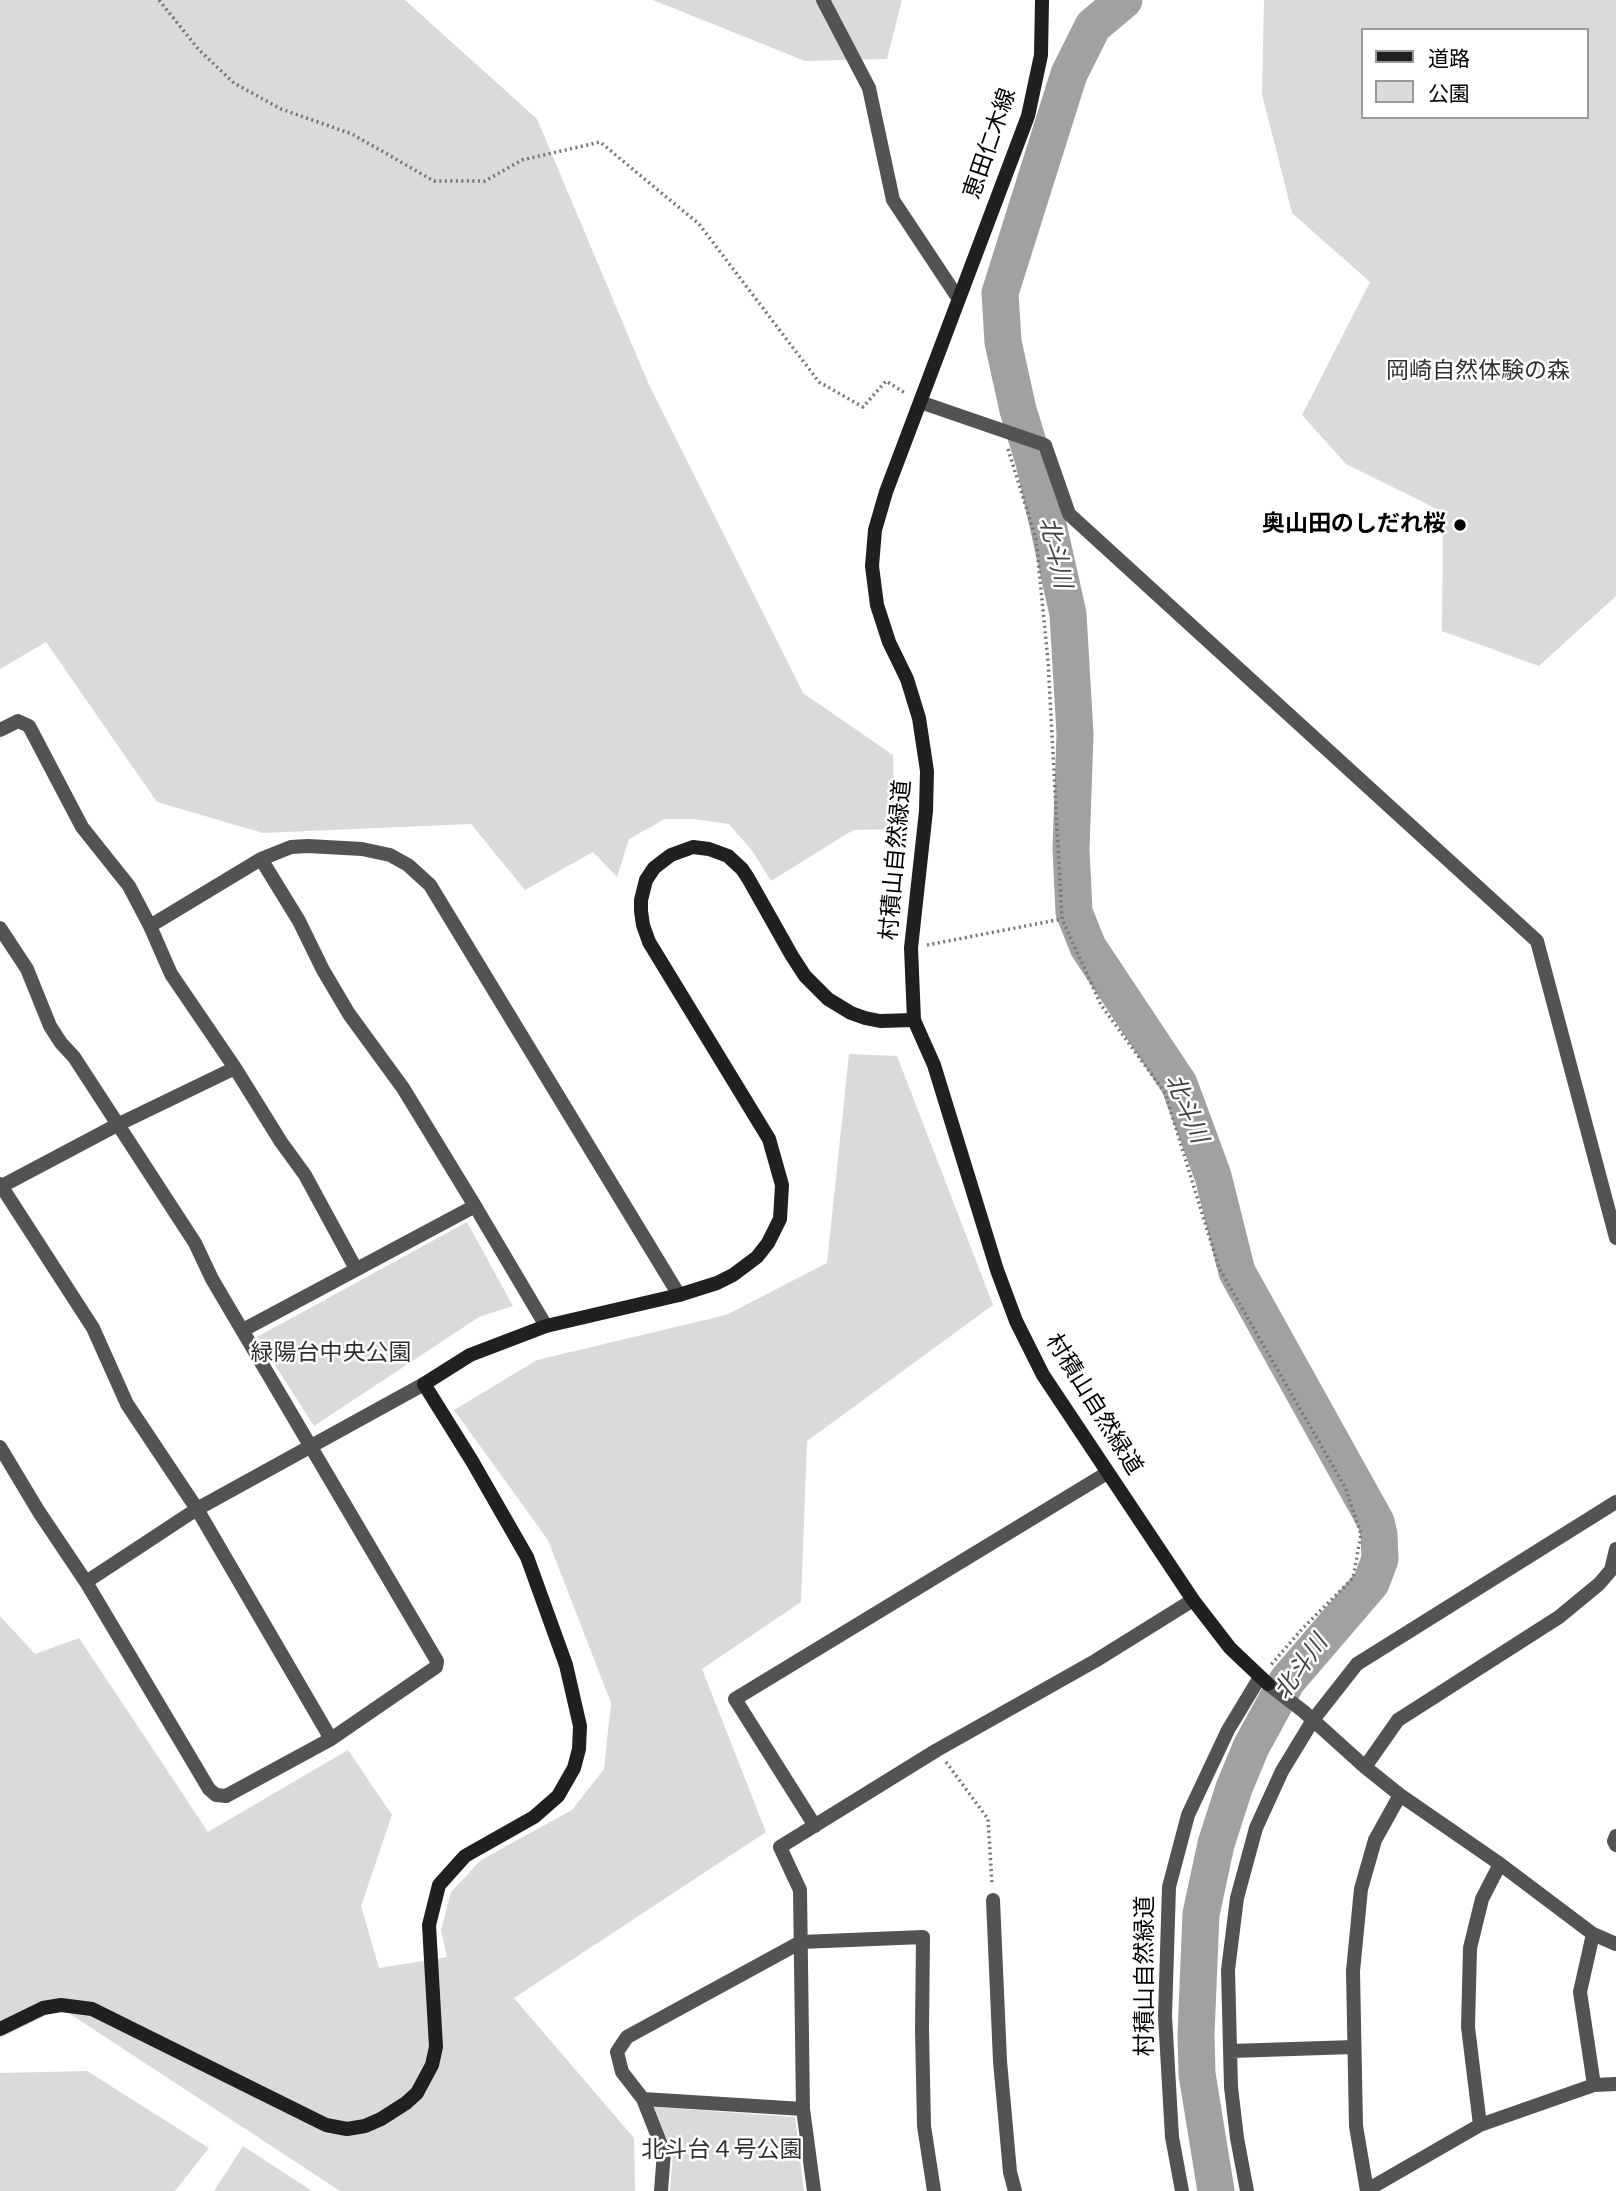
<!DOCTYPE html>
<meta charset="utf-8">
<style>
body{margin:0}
#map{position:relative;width:1616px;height:2191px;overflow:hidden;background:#fff;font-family:"Sofia Sans Condensed","Noto Sans JP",sans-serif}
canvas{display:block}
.legend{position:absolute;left:1361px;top:28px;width:228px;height:91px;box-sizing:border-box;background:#fff;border:2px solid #999;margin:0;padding:9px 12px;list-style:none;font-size:21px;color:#000}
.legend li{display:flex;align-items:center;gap:14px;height:35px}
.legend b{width:35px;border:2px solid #999}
</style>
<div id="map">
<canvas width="1616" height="2191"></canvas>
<ul class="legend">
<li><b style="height:9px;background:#202020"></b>道路</li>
<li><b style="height:19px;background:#dadada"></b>公園</li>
</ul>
</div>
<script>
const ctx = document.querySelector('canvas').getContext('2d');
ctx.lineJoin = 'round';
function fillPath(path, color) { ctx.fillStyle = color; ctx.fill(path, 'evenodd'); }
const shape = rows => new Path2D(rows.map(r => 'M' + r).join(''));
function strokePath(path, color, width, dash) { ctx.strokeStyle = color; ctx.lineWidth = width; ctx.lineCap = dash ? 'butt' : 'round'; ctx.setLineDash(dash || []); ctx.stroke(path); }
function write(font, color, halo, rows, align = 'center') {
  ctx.font = font + ' "Sofia Sans Condensed","Noto Sans JP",sans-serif'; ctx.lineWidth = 5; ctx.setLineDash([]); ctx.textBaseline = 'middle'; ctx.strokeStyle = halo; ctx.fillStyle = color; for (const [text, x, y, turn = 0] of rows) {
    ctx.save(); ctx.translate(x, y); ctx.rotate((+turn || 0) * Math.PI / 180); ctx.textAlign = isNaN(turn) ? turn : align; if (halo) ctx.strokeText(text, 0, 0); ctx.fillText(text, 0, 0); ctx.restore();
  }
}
fillPath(shape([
 [0,0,405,0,537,119,649,385,803,693,893,755,895,829,853,830,771,881,753,852,729,824,693,819,665,819,629,839,617,877,593,852,525,890,471,824,263,833,157,802,46,642,0,669],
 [653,0,902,0,887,59,805,61],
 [1264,0,1616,0,1616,596,1539,666,1442,631,1443,512,1346,464,1302,415,1370,282,1292,213,1262,94],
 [1362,30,1586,30,1586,117,1362,117],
 [849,1054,897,1056,993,1305,807,1441,801,1602,702,1669,766,1832,514,1998,634,2138,635,2191,340,2191,61,2008,0,2038,0,1616,35,1654,79,1638,208,1832,348,1750,392,1815,361,1906,379,1968,447,1957,441,1930,451,1892,481,1860,572,1810,604,1769,611,1703,548,1540,454,1410,537,1360,726,1315,827,1263],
 [467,1222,513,1306,479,1317,314,1426,257,1337],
 [87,2071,209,2148,175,2191,0,2191,0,2073],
 [654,2107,795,2117,804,2191,670,2191,673,2154],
 [243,2146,312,2191,214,2191]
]), '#dadada');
strokePath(shape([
 [1124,0,1093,26,1069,74,1000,293,1003,342,1018,410,1034,462,1068,614,1075,734,1071,849,1074,912,1088,947,1179,1084,1213,1176,1237,1272,1376,1522,1379,1535,1380,1559,1371,1583,1287,1681,1251,1747,1234,1788,1216,1844,1201,1914,1196,2035,1197,2074,1216,2191]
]), '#a1a1a1', 37);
strokePath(shape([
 [159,0,199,50,234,83,281,109,352,134,434,181,485,181,522,160,600,142,699,224,819,382,863,407,886,381,905,393],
 [1008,449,1036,539,1048,661,1062,919,1101,1005,1165,1093,1219,1268,1345,1487,1361,1534,1353,1578,1302,1629,1270,1666],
 [927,945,1062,919],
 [946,1762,988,1819,992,1884]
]), '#757575', 3.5, [2, 3.5]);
strokePath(shape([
 [823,0,869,88,893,200,958,298],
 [920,402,1045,445,1069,514,1537,941,1616,1238],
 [0,730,18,721,29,726,82,827,129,886,150,926,171,974,235,1068,281,1142,305,1175,356,1269],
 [261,859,299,921,323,970,349,1014,403,1088,475,1206],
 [150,926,261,859,291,847,308,846,362,849,390,855,408,865,430,885,679,1295],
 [0,928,27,969,50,1026,61,1043,74,1057,195,1243,212,1279,437,1661,436,1667,331,1739,226,1796,216,1795,209,1789,86,1582,39,1512,0,1447],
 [0,1184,93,1328,127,1404,197,1509,331,1739],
 [0,1187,117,1125,235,1068],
 [243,1330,475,1206,546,1326],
 [86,1582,197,1509,424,1384],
 [1268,1684,1303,1711,1365,1767,1400,1795,1500,1864,1593,1934,1616,1944],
 [1365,1767,1398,1720,1559,1617,1599,1584,1611,1570,1616,1549],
 [815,1826,735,1699,1107,1473],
 [1616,1836,1614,1841,1616,1845],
 [993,1900,1000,2061,1010,2172,1015,2191],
 [1593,1934,1580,1992,1594,2085],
 [1231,2051,1354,2047],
 [643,2099,803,2109],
 [1480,2125,1468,2027,1470,1948,1482,1899,1500,1864],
 [1367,2190,1480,2125,1594,2085,1616,2084],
 [661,2191,664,2152,643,2099,622,2072,617,2052,627,2037,801,1942,923,1937,922,2030,924,2126,934,2191],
 [814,2191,803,2109,800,1890,780,1847,937,1750,1095,1661,1193,1600],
 [1182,2191,1172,2137,1165,2016,1169,1887,1188,1815,1228,1730,1260,1677],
 [1247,2191,1237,2138,1231,2087,1228,1970,1237,1898,1256,1828,1282,1771,1313,1720,1357,1664,1616,1502],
 [1367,2191,1356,2126,1353,1971,1361,1889,1375,1840,1400,1795]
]), '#535353', 14);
strokePath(shape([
 [1042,0,1041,55,1028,116,886,492,875,530,872,566,877,605,889,642,907,679,919,718,927,771,926,811,911,948,914,1020,934,1065,997,1270,1016,1321,1043,1375,1193,1600,1230,1648,1268,1684],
 [0,2029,43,2008,61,2005,92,2009,326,2125,347,2129,365,2126,381,2119,406,2103,417,2093,432,2065,436,2047,429,1925,439,1885,465,1856,534,1817,558,1796,574,1768,579,1749,580,1726,566,1665,527,1557,472,1461,424,1384,470,1355,546,1326,679,1295,717,1283,733,1275,757,1257,768,1243,780,1219,782,1185,769,1139,649,942,643,925,641,911,641,900,646,880,654,868,663,861,671,855,693,847,709,849,728,856,742,869,748,878,792,956,805,976,828,999,851,1013,865,1018,880,1021,914,1020]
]), '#202020', 14);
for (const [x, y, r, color] of [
 [1460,525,7,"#000"]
]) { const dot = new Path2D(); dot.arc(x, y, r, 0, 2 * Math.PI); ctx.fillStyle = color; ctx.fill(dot); strokePath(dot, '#fff', 2.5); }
write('23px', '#000', '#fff', [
 ["恵田仁木線",991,144,-71],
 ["村積山自然緑道",897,860,-85],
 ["村積山自然緑道",1093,1405,58],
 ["村積山自然緑道",1146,1976,-90]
]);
write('23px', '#313131', '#fff', [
 ["岡崎自然体験の森",1478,372],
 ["緑陽台中央公園",331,1354],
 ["北斗台４号公園",722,2151]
]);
write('bold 23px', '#000', '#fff', [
 ["奥山田のしだれ桜",1446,525]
], 'right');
write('italic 24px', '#424242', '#fff', [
 ["北斗川",1054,553,77],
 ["北斗川",1185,1109,67],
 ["北斗川",1302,1668,-54]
]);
</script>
